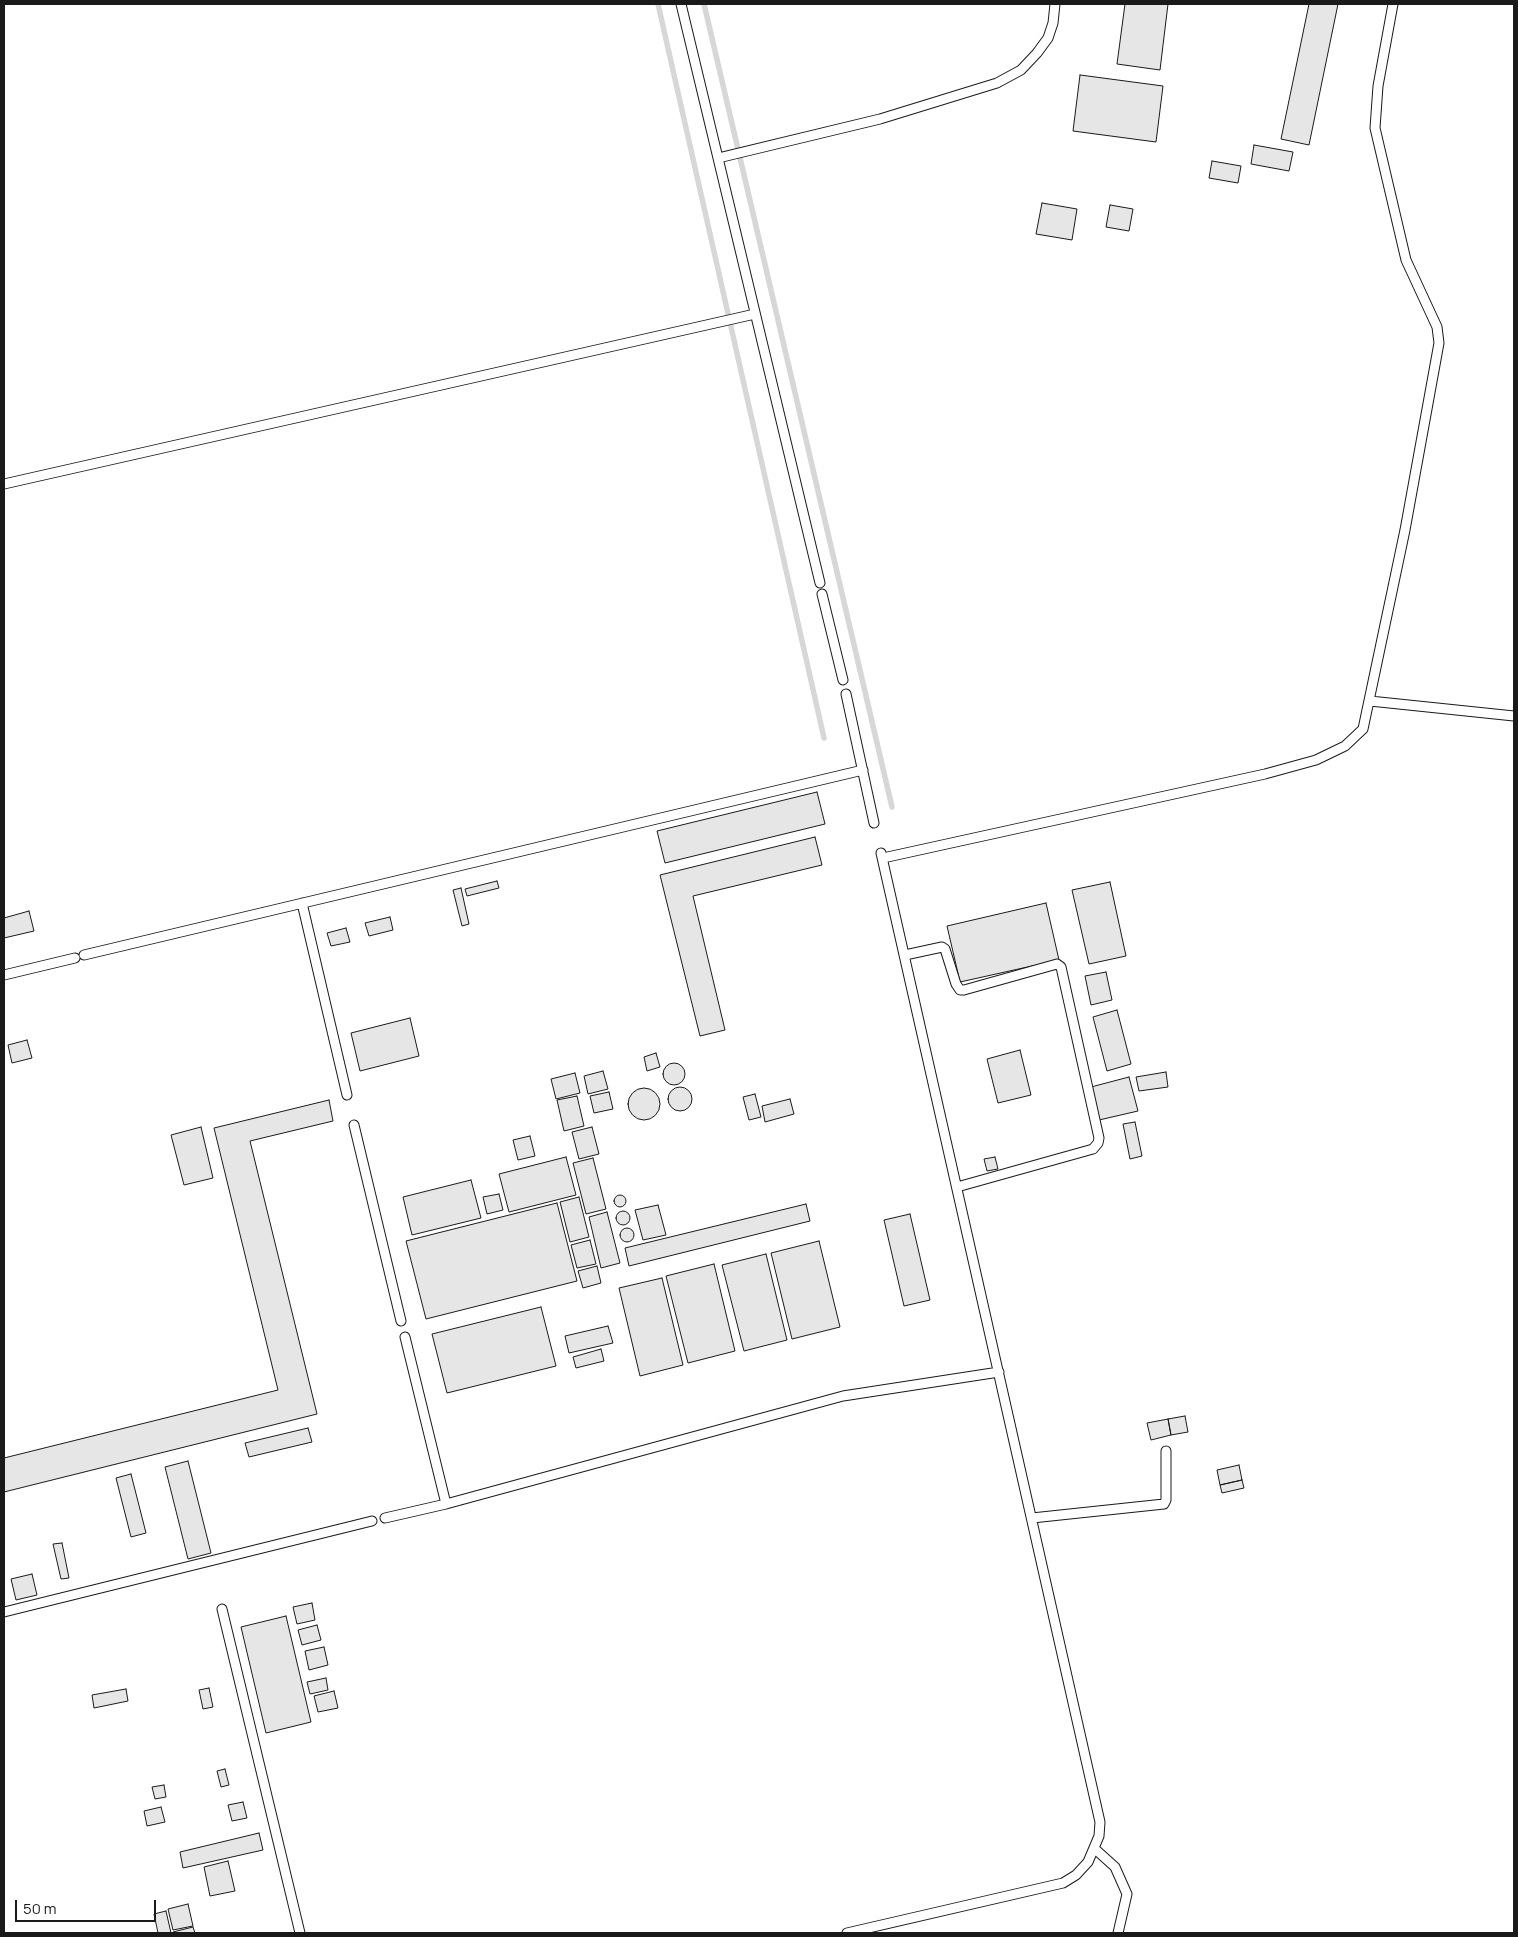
<!DOCTYPE html>
<style>
body{margin:0}
#map{position:relative;width:1518px;height:1937px;overflow:hidden;background:#fff;font-family:Manrope,sans-serif}
canvas{display:block}
.frame{position:absolute;inset:0;border:5px solid #1a1a1a;pointer-events:none}
.scale{position:absolute;left:15px;top:1900px;width:141px;height:22px;box-sizing:border-box;border:2px solid #1a1a1a;border-top:0;padding-left:6px;font-size:15px;line-height:18px;white-space:nowrap;color:#1a1a1a;-webkit-text-stroke:4px #fff;paint-order:stroke}
</style>
<div id="map">
<canvas width="1518" height="1937"></canvas>
<div class="frame"></div>
<div class="scale">50 m</div>
</div>
<script>
const ctx = document.querySelector('canvas').getContext('2d');
ctx.lineJoin = 'round';
const shape = rows => new Path2D(rows.map(r => 'M' + r).join(''));
function strokePath(path, color, width, dash) { ctx.strokeStyle = color; ctx.lineWidth = width; ctx.lineCap = dash ? 'butt' : 'round'; ctx.setLineDash(dash || []); ctx.stroke(path); }
function fillPath(path, color) { ctx.fillStyle = color; ctx.fill(path, 'evenodd'); }
strokePath(shape([
 [658,4,824,738],
 [704,4,892,807]
]), '#d7d7d7', 5.5);
const building = shape([
 [1125,4,1168,4,1160,70,1117,64,1125,4],
 [1309,4,1338,4,1309,145,1281,139,1309,4],
 [1080,75,1163,86,1156,142,1073,131,1080,75],
 [1254,145,1293,152,1289,171,1251,164,1254,145],
 [1212,161,1241,166,1238,183,1209,178,1212,161],
 [1042,203,1077,209,1072,240,1036,234,1042,203],
 [1110,205,1133,209,1129,231,1106,227,1110,205],
 [817,792,825,824,665,863,657,831,817,792],
 [815,837,822,865,693,896,725,1030,700,1036,660,875,815,837],
 [497,881,499,888,467,896,465,889,497,881],
 [1110,882,1126,956,1089,964,1072,890,1110,882],
 [461,888,469,924,462,926,453,890,461,888],
 [1046,903,1059,960,960,982,947,926,1046,903],
 [29,911,34,931,4,938,4,918,29,911],
 [390,917,393,930,369,936,365,923,390,917],
 [346,928,350,942,331,946,327,933,346,928],
 [1106,972,1112,1000,1091,1005,1085,976,1106,972],
 [1117,1010,1131,1064,1107,1071,1093,1017,1117,1010],
 [410,1018,419,1056,360,1071,351,1033,410,1018],
 [27,1040,32,1058,12,1063,8,1045,27,1040],
 [1020,1050,1031,1095,998,1103,987,1059,1020,1050],
 [656,1053,660,1067,647,1071,644,1057,656,1053],
 '663 1074a11 11 0 1 1 22 0a11 11 0 1 1-22 0Z',
 [603,1071,608,1089,588,1094,584,1076,603,1071],
 [1166,1072,1168,1087,1139,1091,1136,1077,1166,1072],
 [575,1073,580,1093,556,1099,551,1079,575,1073],
 [1129,1077,1138,1111,1099,1120,1091,1087,1129,1077],
 '668 1099a12 12 0 1 1 24 0a12 12 0 1 1-24 0Z',
 '628 1104a16 16 0 1 1 32 0a16 16 0 1 1-32 0Z',
 [609,1092,613,1109,594,1113,590,1096,609,1092],
 [755,1094,761,1117,749,1120,743,1097,755,1094],
 [577,1096,584,1126,564,1131,557,1100,577,1096],
 [790,1099,794,1114,765,1122,762,1106,790,1099],
 [329,1100,333,1121,250,1141,317,1414,4,1492,4,1458,278,1390,214,1128,329,1100],
 [1135,1122,1142,1156,1130,1159,1123,1124,1135,1122],
 [201,1127,213,1178,184,1185,171,1135,201,1127],
 [592,1127,599,1154,579,1159,572,1132,592,1127],
 [530,1136,535,1156,518,1160,513,1140,530,1136],
 [566,1157,576,1195,509,1212,499,1174,566,1157],
 [995,1157,998,1169,987,1171,984,1159,995,1157],
 [593,1158,606,1209,586,1214,573,1163,593,1158],
 [471,1180,481,1218,412,1235,403,1197,471,1180],
 [499,1194,503,1210,487,1214,483,1197,499,1194],
 '614 1201a6 6 0 1 1 12 0a6 6 0 1 1-12 0Z',
 [579,1197,589,1237,570,1242,560,1202,579,1197],
 [557,1203,577,1281,426,1319,406,1241,557,1203],
 [806,1204,810,1221,629,1266,625,1248,806,1204],
 [658,1205,666,1235,643,1240,635,1210,658,1205],
 '616 1218a7 7 0 1 1 14 0a7 7 0 1 1-14 0Z',
 [607,1212,620,1263,601,1268,589,1217,607,1212],
 [910,1214,930,1300,904,1306,884,1220,910,1214],
 '620 1235a7 7 0 1 1 14 0a7 7 0 1 1-14 0Z',
 [590,1240,596,1264,577,1268,571,1245,590,1240],
 [819,1241,840,1327,792,1339,771,1253,819,1241],
 [766,1254,787,1340,744,1351,722,1265,766,1254],
 [714,1264,735,1351,688,1363,666,1276,714,1264],
 [597,1266,601,1283,583,1288,578,1271,597,1266],
 [662,1278,683,1365,640,1376,619,1288,662,1278],
 [541,1307,556,1366,447,1393,432,1334,541,1307],
 [608,1326,613,1343,569,1353,565,1336,608,1326],
 [601,1349,604,1361,576,1368,573,1357,601,1349],
 [1185,1416,1188,1432,1171,1435,1168,1419,1185,1416],
 [1168,1419,1171,1435,1151,1440,1147,1423,1168,1419],
 [308,1428,312,1442,249,1457,245,1443,308,1428],
 [188,1461,211,1553,188,1559,165,1467,188,1461],
 [1239,1465,1242,1480,1220,1485,1217,1470,1239,1465],
 [131,1474,146,1533,131,1537,116,1478,131,1474],
 [1242,1480,1244,1488,1222,1493,1220,1485,1242,1480],
 [62,1543,69,1578,61,1579,53,1544,62,1543],
 [32,1574,37,1595,16,1600,11,1579,32,1574],
 [312,1603,315,1620,297,1624,293,1607,312,1603],
 [286,1616,311,1722,266,1733,241,1627,286,1616],
 [317,1625,321,1640,302,1645,298,1630,317,1625],
 [324,1647,328,1665,309,1670,305,1651,324,1647],
 [326,1678,328,1690,310,1694,307,1682,326,1678],
 [209,1688,213,1707,203,1709,199,1690,209,1688],
 [126,1689,128,1701,94,1708,92,1695,126,1689],
 [334,1691,338,1708,318,1712,314,1696,334,1691],
 [225,1769,229,1785,221,1787,217,1771,225,1769],
 [164,1785,166,1797,155,1799,152,1787,164,1785],
 [243,1802,247,1818,232,1821,228,1805,243,1802],
 [161,1807,165,1822,147,1826,144,1811,161,1807],
 [259,1833,263,1850,183,1868,180,1852,259,1833],
 [228,1861,235,1891,210,1896,204,1867,228,1861],
 [188,1904,193,1926,173,1930,168,1909,188,1904],
 [166,1911,171,1933,158,1933,154,1914,166,1911],
 [193,1927,195,1933,173,1933,173,1932,193,1927]
]);
fillPath(building, '#e6e6e6');
strokePath(building, '#1a1a1a', 1);
const lane = shape([
 [681,4,820,583],
 [718,158,880,119,997,83,1021,70,1037,53,1048,38,1053,23,1055,4],
 [4,484,755,314],
 [822,594,843,680],
 [846,694,874,823],
 [1370,701,1514,716],
 [883,858,1265,774,1316,760,1345,746,1363,729,1405,530,1439,343,1437,327,1406,260,1375,128,1378,86,1393,4],
 [302,903,347,1095],
 [84,955,863,770],
 [905,955,942,947,945,949,956,984,960,990,964,990,1057,964,1061,967,1099,1138,1098,1143,1093,1149,957,1187],
 [4,975,75,958],
 [354,1125,401,1321],
 [446,1504,843,1396,999,1372],
 [385,1518,446,1504,405,1337],
 [1032,1518,1164,1504,1166,1500,1166,1451],
 [222,1609,300,1933],
 [4,1612,372,1521],
 [1095,1849,1115,1867,1127,1894,1118,1933],
 [847,1933,1063,1883,1076,1875,1088,1862,1099,1836,1100,1822,881,853]
]);
strokePath(lane, '#1a1a1a', 11);
strokePath(lane, '#fff', 9);
</script>
